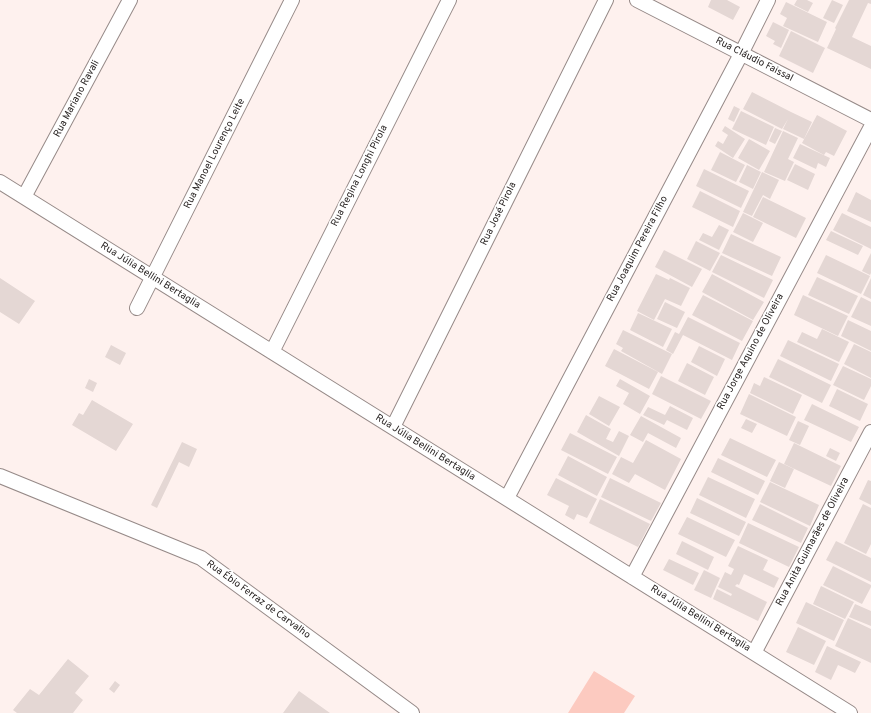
<!DOCTYPE html>
<meta charset="utf-8">
<style>
body{margin:0}
canvas{display:block;background:#fef1ee}
</style>
<canvas width="871" height="713"></canvas>
<script>
const ctx = document.querySelector('canvas').getContext('2d');
ctx.lineJoin = 'round';
function fillPath(path, color) { ctx.fillStyle = color; ctx.fill(path, 'evenodd'); }
const shape = rows => new Path2D(rows.map(r => 'M' + r).join(''));
function strokePath(path, color, width, dash) { ctx.strokeStyle = color; ctx.lineWidth = width; ctx.lineCap = dash ? 'butt' : 'round'; ctx.setLineDash(dash || []); ctx.stroke(path); }
function write(font, color, halo, rows, align = 'center') {
  ctx.font = font + ' Overpass,sans-serif'; ctx.lineWidth = 3.5; ctx.setLineDash([]); ctx.textBaseline = 'middle'; ctx.strokeStyle = halo; ctx.fillStyle = color; for (const [text, x, y, turn = 0] of rows) {
    ctx.save(); ctx.translate(x, y); ctx.rotate((+turn || 0) * Math.PI / 180); ctx.textAlign = isNaN(turn) ? turn : align; if (halo) ctx.strokeText(text, 0, 0); ctx.fillText(text, 0, 0); ctx.restore();
  }
}
fillPath(shape([
 [594,671,635,696,624,713,568,713]
]), '#fccac0');
fillPath(shape([
 [711,0,727,0,740,7,733,20,708,7],
 [797,0,807,0,813,3,808,12,794,5],
 [832,0,843,5,834,23,823,18],
 [849,0,871,0,871,4,868,3,852,37,871,46,871,69,827,48,836,29,835,28],
 [786,2,827,22,818,42,783,26,787,18,780,14],
 [773,22,789,30,781,48,773,44,775,41,766,36],
 [791,31,825,48,813,73,779,56],
 [752,92,791,112,812,122,804,139,783,129,788,119,782,129,743,109],
 [734,106,740,109,734,122,728,119],
 [741,111,774,127,766,145,732,129],
 [817,115,847,131,834,156,826,152,824,155,802,143],
 [725,126,745,139,733,158,715,146,718,141,723,144,728,135,722,131],
 [775,128,782,131,775,144,769,141],
 [783,131,798,138,788,159,794,162,785,181,764,172],
 [749,139,770,151,759,170,738,158],
 [800,144,830,158,826,167,818,163,816,169,793,158],
 [720,152,745,165,736,182,711,170],
 [795,164,815,174,808,190,787,180],
 [747,165,761,172,753,189,739,182],
 [704,169,749,191,741,208,696,186],
 [762,172,779,180,770,199,763,195,752,216,743,212],
 [700,191,740,211,733,227,692,207],
 [856,192,871,200,871,222,847,211],
 [763,197,806,218,796,238,753,217],
 [743,213,763,223,753,242,733,232],
 [842,213,871,227,871,249,833,230],
 [719,225,729,230,719,250,699,240,703,233,712,237],
 [831,231,863,246,858,255,826,240],
 [731,234,781,257,772,276,722,253],
 [696,241,720,253,710,271,687,259],
 [664,250,702,269,692,287,655,267],
 [871,253,871,273,870,275,862,271],
 [721,255,773,280,764,298,712,272],
 [826,255,870,276,861,294,817,273],
 [656,274,669,280,670,278,690,288,681,306,665,299,654,320,637,311],
 [712,274,764,302,753,320,702,292],
 [817,277,858,296,849,314,808,295],
 [0,278,35,301,19,324,0,312],
 [871,278,871,299,863,295],
 [703,295,753,321,742,341,692,315],
 [803,295,848,316,838,336,794,315],
 [861,297,871,302,871,326,851,317],
 [665,302,685,312,677,328,657,319],
 [638,313,672,329,663,347,630,330],
 [688,317,740,343,732,360,683,335,673,354,666,350,675,332,679,334],
 [848,320,871,331,871,351,841,336],
 [822,329,849,342,839,362,797,342,802,332,817,339],
 [623,330,672,354,662,374,621,351,623,348,616,344],
 [788,340,839,364,831,381,780,356],
 [854,344,871,352,871,378,844,364],
 [111,345,126,353,120,365,105,357],
 [699,346,725,359,717,376,691,362],
 [614,349,658,372,649,389,605,366],
 [778,359,831,385,822,403,769,377],
 [687,363,714,377,705,395,678,381],
 [843,366,871,379,871,386,864,400,833,385],
 [661,376,711,401,701,419,652,394],
 [764,377,802,395,793,414,750,393,754,383,760,386],
 [89,379,97,383,93,392,85,388],
 [620,379,650,396,640,414,623,404,629,393,616,386],
 [837,389,868,404,860,421,829,406],
 [749,394,796,417,787,436,740,414],
 [599,396,620,407,609,426,589,414],
 [92,400,133,424,116,451,72,425,79,413,83,415],
 [812,404,859,427,851,442,804,420],
 [670,406,693,418,687,430,667,420,664,425,643,415,648,407,665,415],
 [586,415,611,429,606,439,613,442,619,431,629,436,619,456,577,432],
 [641,416,681,438,676,448,648,433,643,442,630,435],
 [746,419,757,424,752,433,741,428],
 [798,421,809,426,800,445,789,440],
 [570,433,617,457,608,474,561,450],
 [730,438,776,460,767,477,721,455],
 [646,440,681,459,665,490,635,474,629,483,612,474,621,457,633,463],
 [182,442,197,449,189,467,179,462,157,508,151,505],
 [794,443,841,466,831,486,784,464],
 [830,448,840,453,836,461,826,456],
 [568,456,607,477,597,496,558,475],
 [718,458,765,481,758,495,711,472],
 [779,462,794,469,785,488,770,481],
 [708,477,755,499,746,518,699,495],
 [556,478,597,499,587,518,577,514,574,520,565,515,569,506,547,495],
 [610,478,661,503,651,521,601,497],
 [868,480,871,481,871,505,859,499],
 [770,482,819,505,810,526,760,502],
 [697,498,746,522,739,536,690,513],
 [600,499,650,524,638,547,589,523],
 [760,504,808,528,801,543,752,520],
 [863,504,871,508,871,544,866,554,844,543],
 [687,517,735,540,726,557,678,534],
 [748,523,799,547,789,567,739,543],
 [682,541,714,557,708,570,676,554],
 [836,541,871,558,871,582,826,560],
 [738,546,768,560,763,570,779,578,774,588,744,574,739,585,737,584,735,586,767,602,758,621,713,599,717,589,731,596,732,594,718,587,725,572,731,575,734,569,728,566],
 [669,559,699,573,693,585,663,570],
 [833,566,871,585,871,587,862,604,823,585],
 [704,570,720,578,711,598,694,590],
 [821,586,854,602,845,619,813,604],
 [806,602,844,620,834,641,796,623],
 [855,604,871,611,871,626,849,617],
 [848,618,871,629,871,663,835,646],
 [798,627,826,641,814,665,786,652],
 [827,646,861,662,855,673,838,665,831,680,815,672],
 [68,659,89,676,75,693,83,700,73,713,17,713,13,710,30,689,39,695],
 [115,681,120,685,114,693,109,689],
 [299,691,330,713,283,713]
]), '#e4d7d4');
const street = shape([
 [637,0,871,120],
 [0,182,850,713],
 [24,197,130,0],
 [137,308,292,0],
 [272,352,449,0],
 [393,427,606,0],
 [0,476,201,558,412,713],
 [507,498,741,54,768,0],
 [632,577,871,127],
 [754,653,871,432]
]);
strokePath(street, '#968a88', 16);
strokePath(street, '#fff', 14);
write('10px', '#282322', '#fff', [
 ["Rua Cláudio Faissal",754,60,27],
 ["Rua Mariano Ravali",77,99,-62],
 ["Rua Manoel Lourenço Leite",215,154,-63],
 ["Rua Regina Longhi Pirola",360,176,-63],
 ["Rua José Pirola",499,214,-64],
 ["Rua Joaquim Pereira Filho",638,249,-62],
 ["Rua Júlia Bellini Bertaglia",150,276,32],
 ["Rua Jorge Aquino de Oliveira",751,352,-62],
 ["Rua Júlia Bellini Bertaglia",425,448,32],
 ["Rua Anita Guimarães de Oliveira",813,542,-62],
 ["Rua Ébio Ferraz de Carvalho",258,600,36],
 ["Rua Júlia Bellini Bertaglia",700,619,32]
]);
</script>
